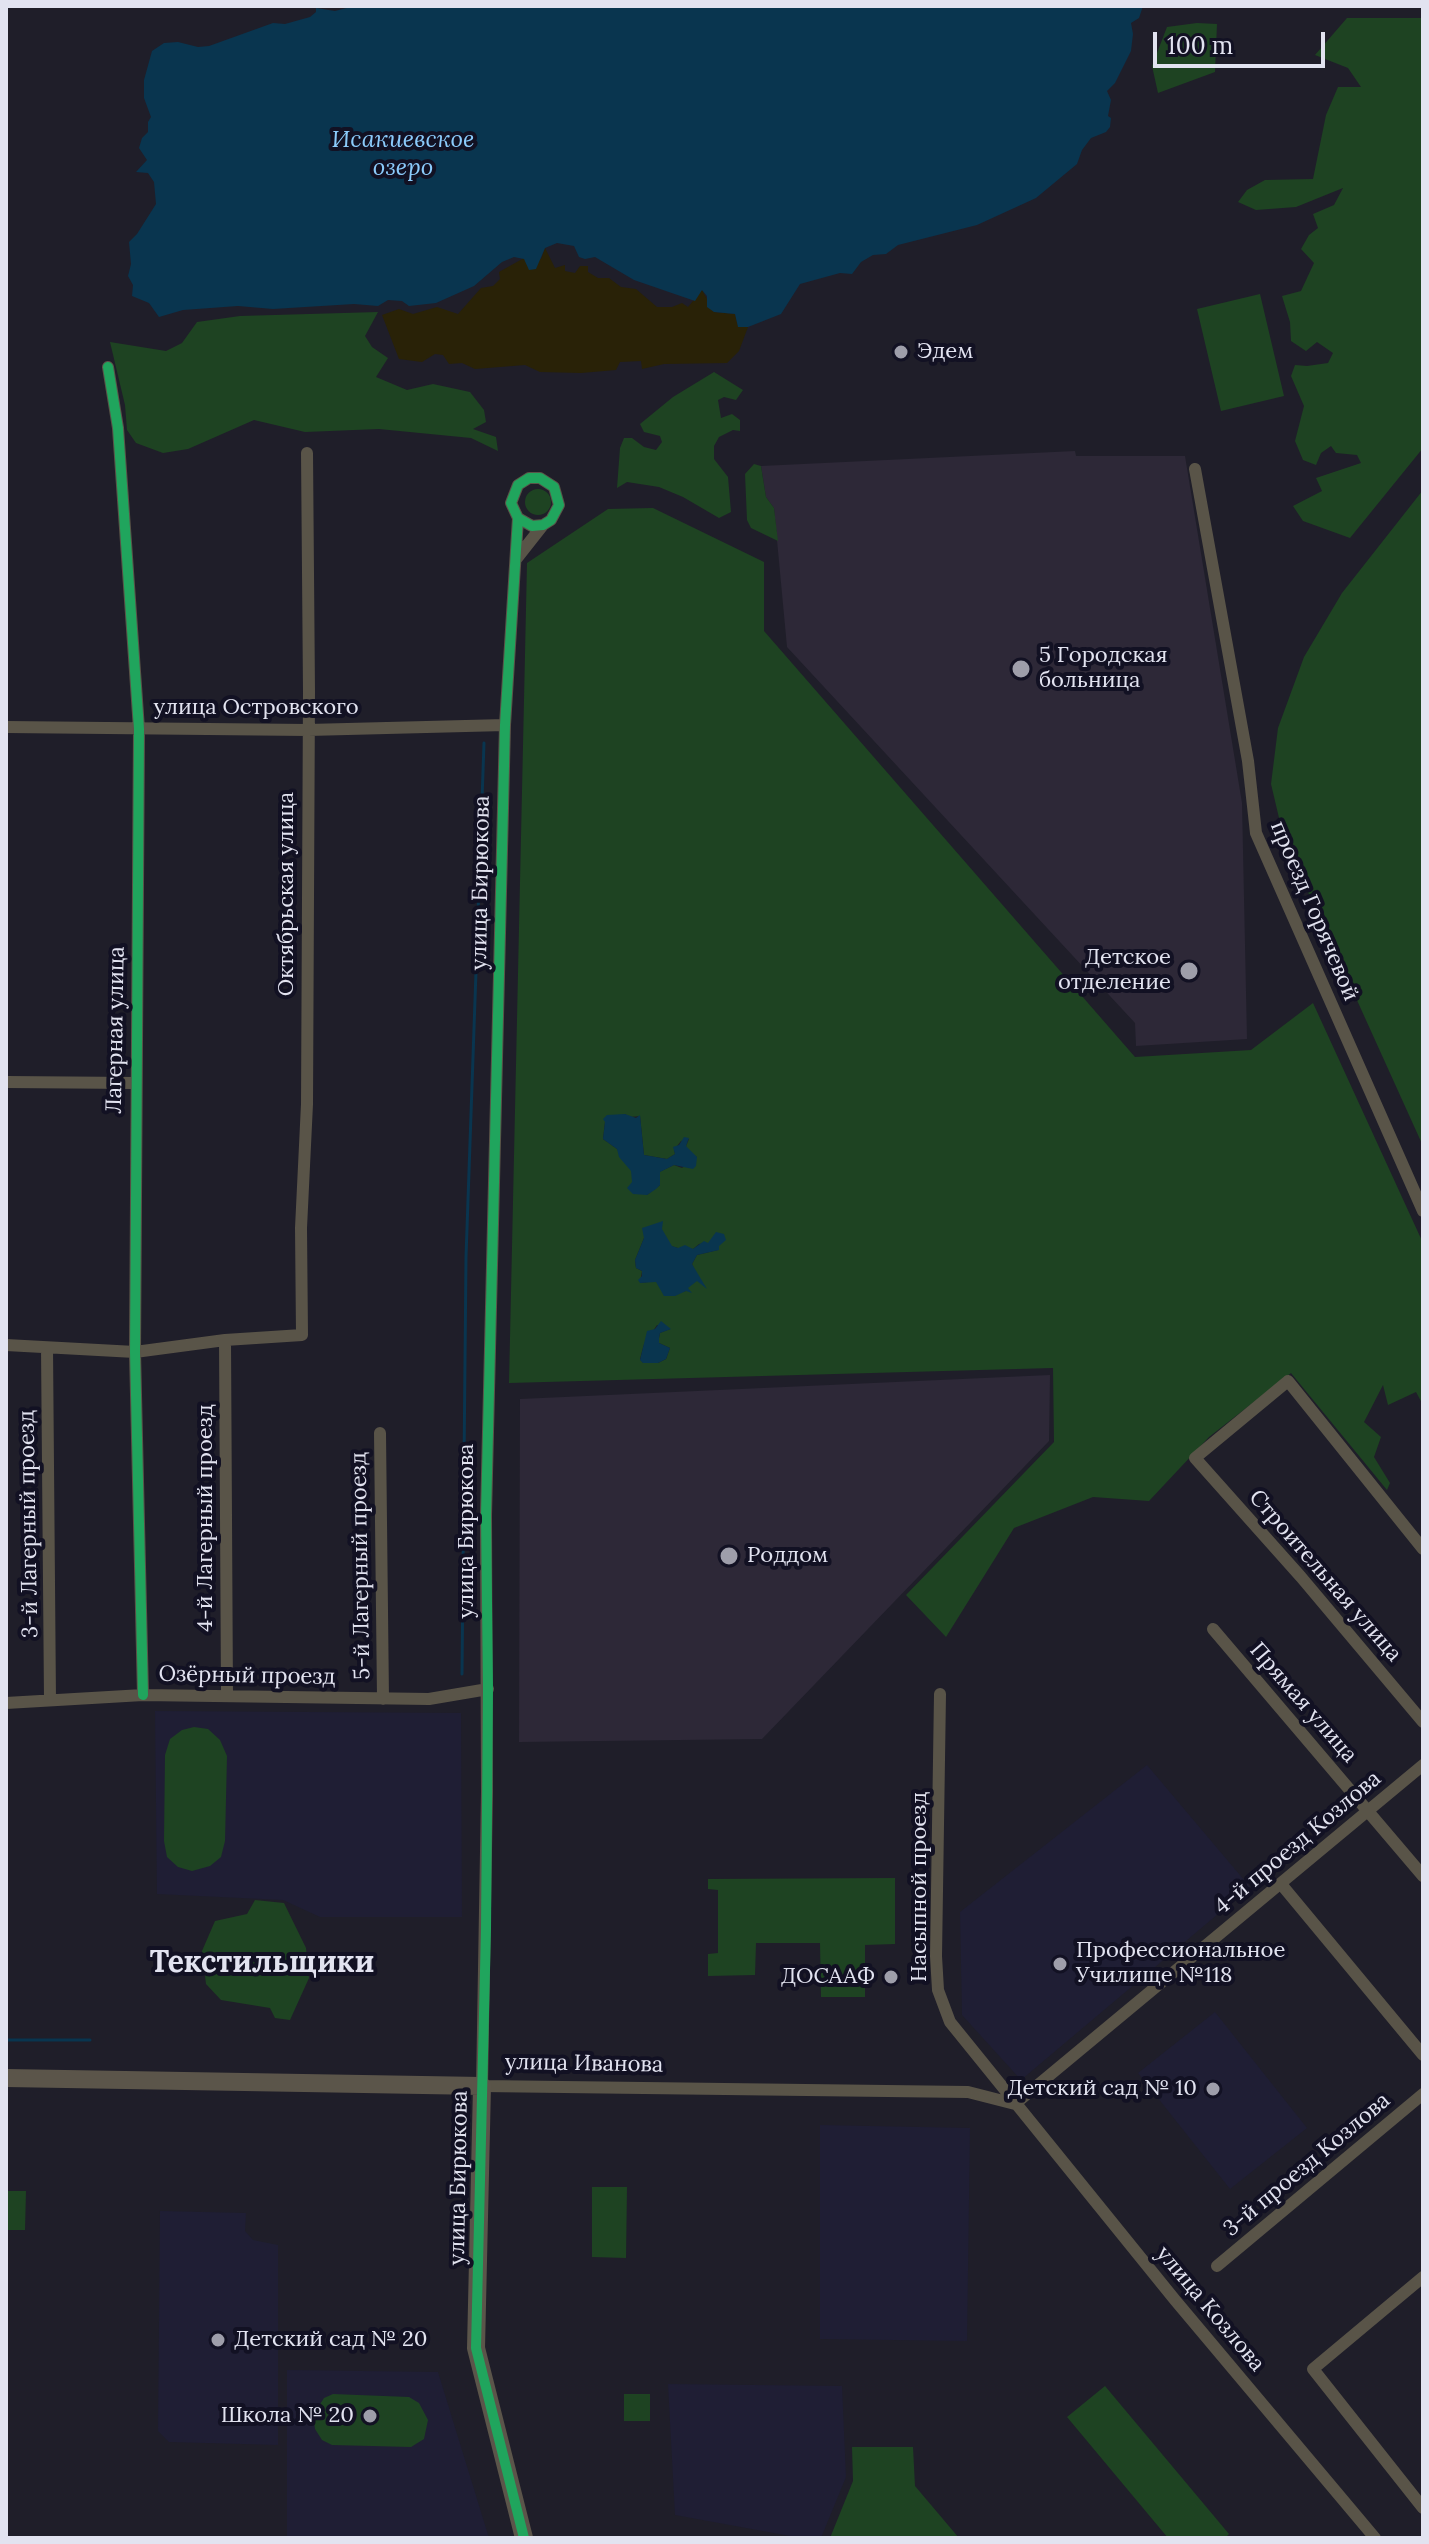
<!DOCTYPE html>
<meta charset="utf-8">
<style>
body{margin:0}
#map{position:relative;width:1429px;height:2544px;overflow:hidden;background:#1f1e29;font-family:Lora,serif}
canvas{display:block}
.frame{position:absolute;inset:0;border:8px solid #e2e3f0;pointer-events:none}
.scale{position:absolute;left:1153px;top:32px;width:172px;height:36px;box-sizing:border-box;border:4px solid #e2e3f0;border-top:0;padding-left:10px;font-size:24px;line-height:28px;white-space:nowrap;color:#e2e3f0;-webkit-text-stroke:6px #121123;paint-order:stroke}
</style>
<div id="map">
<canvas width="1429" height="2544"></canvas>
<div class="frame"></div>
<div class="scale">100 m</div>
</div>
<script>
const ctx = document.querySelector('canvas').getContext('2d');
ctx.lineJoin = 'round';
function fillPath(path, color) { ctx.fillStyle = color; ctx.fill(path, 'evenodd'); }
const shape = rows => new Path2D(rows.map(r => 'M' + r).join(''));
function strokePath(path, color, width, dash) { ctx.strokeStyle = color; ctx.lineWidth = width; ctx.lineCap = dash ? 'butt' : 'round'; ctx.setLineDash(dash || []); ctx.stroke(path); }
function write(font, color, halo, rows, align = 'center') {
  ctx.font = font + ' Lora,serif'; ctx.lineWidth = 8; ctx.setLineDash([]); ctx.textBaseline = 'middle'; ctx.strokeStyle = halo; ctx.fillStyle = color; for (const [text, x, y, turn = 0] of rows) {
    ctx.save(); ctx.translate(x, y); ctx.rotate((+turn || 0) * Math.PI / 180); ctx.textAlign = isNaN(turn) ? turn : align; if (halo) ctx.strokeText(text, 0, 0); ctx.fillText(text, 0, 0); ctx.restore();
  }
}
fillPath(shape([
 [155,1711,461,1713,462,1917,320,1917,283,1900,157,1894],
 [1147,1765,1250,1887,1021,2080,962,2015,960,1912],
 [1215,2012,1307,2128,1230,2189,1138,2073],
 [820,2125,970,2128,967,2341,820,2339],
 [160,2211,246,2213,245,2231,253,2240,278,2245,278,2445,169,2442,158,2431],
 [287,2370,438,2372,489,2538,287,2538],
 [668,2384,842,2386,846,2477,821,2538,790,2536,675,2515]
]), '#1f1e34');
fillPath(shape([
 [1075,451,1076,456,1185,456,1242,803,1247,1039,1136,1046,1135,1023,787,647,774,508,766,497,761,466],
 [1050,1375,1049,1441,762,1739,519,1742,520,1399]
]), '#2d2837');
fillPath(shape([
 [1347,18,1423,18,1423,448,1350,538,1303,521,1293,506,1322,491,1316,478,1361,463,1357,455,1336,453,1331,446,1321,453,1316,465,1303,460,1295,441,1304,406,1291,376,1295,365,1307,366,1328,363,1333,353,1317,342,1306,351,1291,341,1290,322,1282,296,1301,291,1314,263,1301,249,1309,235,1318,228,1313,214,1334,205,1343,188,1296,207,1256,210,1238,202,1247,190,1265,180,1313,179,1326,115,1338,87,1361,87,1348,68,1315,55],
 [1197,23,1217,24,1215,72,1158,93,1152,66,1167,27],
 [1260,294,1284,396,1221,411,1197,309],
 [378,312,365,336,372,347,388,358,376,377,407,390,433,384,470,392,484,410,486,422,473,429,496,437,498,451,471,438,379,429,305,432,254,420,188,449,163,453,136,443,127,430,125,405,110,342,166,351,182,343,197,322,240,316],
 [714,372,743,390,736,400,724,397,718,400,721,418,732,414,740,420,740,431,733,430,719,437,714,446,714,459,728,477,731,512,719,518,683,497,659,487,627,482,617,488,620,448,624,438,632,438,644,447,656,450,662,442,660,436,644,432,640,424,673,397],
 [754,464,761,466,766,497,774,508,778,541,751,528,747,520,745,474],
 '525 502a13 13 0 1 1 26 0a13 13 0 1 1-26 0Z',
 [1423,490,1423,1146,1284,839,1271,784,1278,728,1304,657,1342,593],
 [653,508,764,562,764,631,1135,1057,1251,1050,1313,1003,1423,1243,1423,1405,1416,1392,1388,1405,1383,1385,1364,1422,1381,1437,1374,1457,1390,1483,1387,1490,1291,1373,1209,1437,1149,1501,1093,1497,1014,1528,946,1637,906,1595,1054,1442,1053,1368,509,1383,527,563,608,509],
 [625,1114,630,1117,640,1116,644,1155,667,1159,675,1154,674,1150,681,1141,689,1139,686,1146,688,1151,697,1157,682,1168,674,1165,659,1172,660,1185,647,1195,632,1182,632,1171,617,1149,603,1139,605,1122],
 [644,1238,678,1248,693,1249,699,1244,708,1243,718,1250,697,1255,692,1264,695,1271,686,1291,678,1293,663,1290,656,1281,640,1283,642,1271,636,1268,635,1260],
 [657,1325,670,1329,660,1333,659,1338,659,1343,670,1348,666,1359,658,1363,643,1363,640,1359,644,1344],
 [194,1727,208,1729,220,1740,227,1756,225,1841,221,1857,210,1866,192,1871,178,1867,167,1857,164,1841,165,1755,170,1739,182,1730],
 [895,1878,895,1944,865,1945,865,1997,821,1997,820,1943,756,1943,755,1975,708,1976,708,1954,718,1953,718,1890,708,1889,708,1879],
 [255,1900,284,1903,306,1948,309,1978,290,2020,275,2018,270,2008,221,2000,206,1984,202,1951,215,1921,247,1914],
 [592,2187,627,2187,626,2258,592,2257],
 [6,2191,26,2191,25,2230,6,2230],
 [1105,2386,1229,2534,1225,2538,1168,2538,1067,2417],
 [333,2394,409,2397,419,2403,428,2420,424,2439,411,2447,332,2445,322,2440,315,2429,313,2415,324,2398],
 [624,2394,650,2394,650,2421,624,2421],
 [852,2447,913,2447,915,2486,959,2538,830,2538,853,2481]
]), '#1e4322');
fillPath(shape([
 [545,248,555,268,565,265,565,271,575,273,580,266,588,266,588,272,598,278,609,278,621,287,636,289,657,307,672,307,682,303,688,307,702,290,714,312,735,314,738,326,748,327,739,351,727,363,664,364,642,369,641,361,620,362,616,370,581,373,540,372,525,365,475,369,462,363,449,364,443,355,435,354,422,362,399,359,382,315,399,309,413,314,437,307,458,314,481,288,493,286,500,279,499,272,524,258,541,259]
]), '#292207');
fillPath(shape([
 [354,6,1143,6,1139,18,1131,23,1133,34,1131,51,1115,83,1107,91,1111,100,1108,116,1111,118,1110,127,1106,132,1091,138,1082,150,1077,164,1036,198,977,225,898,245,886,254,873,255,861,262,852,274,840,273,800,284,781,314,748,327,738,327,735,314,714,312,707,307,707,296,702,290,695,301,634,280,595,257,585,259,579,257,574,246,557,243,545,248,536,269,529,270,524,259,514,257,502,262,474,286,436,303,409,306,402,301,388,300,378,306,354,304,273,309,238,306,183,310,159,317,149,303,132,296,133,285,128,276,131,264,129,242,137,234,156,204,154,182,148,173,136,172,147,160,139,148,142,138,148,132,148,122,151,117,144,98,144,80,152,51,164,43,178,42,198,47,209,46,273,23,285,24,310,17,316,12,316,8,335,11],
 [625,1114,636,1118,640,1115,644,1155,667,1159,675,1154,673,1147,679,1145,684,1137,689,1138,686,1146,697,1157,696,1166,693,1169,674,1165,660,1172,660,1185,656,1189,647,1195,633,1194,627,1188,632,1182,631,1171,619,1157,617,1149,603,1139,605,1122,603,1119,607,1115],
 [663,1221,662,1229,672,1246,678,1248,685,1245,693,1249,704,1241,708,1243,716,1232,724,1234,726,1240,719,1246,719,1250,697,1255,692,1264,707,1289,697,1281,688,1288,692,1293,686,1291,675,1296,664,1296,656,1282,640,1283,638,1280,642,1276,642,1271,636,1268,635,1260,644,1238,642,1228],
 [661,1321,671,1329,660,1333,659,1338,659,1343,670,1348,666,1359,658,1363,643,1363,640,1360,647,1331,655,1329]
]), '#09354f');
strokePath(shape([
 [462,1674,466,1257,484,743],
 [6,2040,90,2040]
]), '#09354f', 3);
strokePath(shape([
 [108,367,118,428,139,729,135,1352,143,1695],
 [1195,469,1248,761,1256,833,1423,1211],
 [518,518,532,526,543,525,551,520,559,505,554,487,540,478,529,478,518,485,511,503,518,518,505,725,486,1515,487,1792,482,2086,968,2092,1015,2104],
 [517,558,543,525],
 [6,727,308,730,505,725],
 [6,1082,135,1083],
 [225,1340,227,1696],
 [6,1345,135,1352,225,1340,302,1335,301,1228,307,1104,309,692,307,453],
 [47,1348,50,1700],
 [380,1433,383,1699],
 [1423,1549,1288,1381,1195,1458,1301,1577,1423,1722],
 [1213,1629,1423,1876],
 [940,1694,936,1956,938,1990,950,2022,1175,2300,1375,2538],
 [6,1703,143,1695,429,1699,488,1689],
 [1281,1884,1423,2055],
 [1015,2104,1423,1765],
 [1217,2266,1423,2094],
 [1423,2277,1313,2369,1423,2508]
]), '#595448', 12);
strokePath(shape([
 [6,2078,482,2086,476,2348,524,2538]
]), '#5b554a', 18);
strokePath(shape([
 [108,367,118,428,139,729,135,1352,143,1695],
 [518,518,532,526,543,525,551,520,559,505,554,487,540,478,529,478,518,485,511,503,518,518,505,725,486,1515,488,1689,486,1929,476,2348,524,2538]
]), '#20a55d', 10);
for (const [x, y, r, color] of [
 [901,352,8,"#9e9eaa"],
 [1021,669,10,"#9e9eaa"],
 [1189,971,10,"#9e9eaa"],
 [729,1556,10,"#9e9eaa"],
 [1060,1964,8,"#9e9eaa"],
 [891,1977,8,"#9e9eaa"],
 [1213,2089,8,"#9e9eaa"],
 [218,2340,8,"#9e9eaa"],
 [370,2416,8,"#9e9eaa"]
]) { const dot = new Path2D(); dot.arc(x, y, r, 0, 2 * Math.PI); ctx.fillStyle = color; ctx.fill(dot); strokePath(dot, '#121123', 3); }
write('22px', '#e2e3f0', '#121123', [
 ["Эдем",917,352],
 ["5 Городская",1039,656],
 ["больница",1039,681],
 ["Детское",1171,958,"right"],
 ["отделение",1171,983,"right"],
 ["Роддом",747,1556],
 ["Профессиональное",1076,1951],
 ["Училище №118",1076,1976],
 ["ДОСААФ",875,1977,"right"],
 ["Детский сад № 10",1197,2089,"right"],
 ["Детский сад № 20",234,2340],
 ["Школа № 20",354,2416,"right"]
], 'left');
write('22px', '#e2e3f0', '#121123', [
 ["улица Островского",256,708],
 ["улица Бирюкова",481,883,-89],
 ["Октябрьская улица",287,894,-90],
 ["проезд Горячевой",1314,911,67],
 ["Лагерная улица",116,1030,-89],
 ["4-й Лагерный проезд",206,1518,-90],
 ["3-й Лагерный проезд",29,1524,-91],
 ["улица Бирюкова",467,1531,-90],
 ["5-й Лагерный проезд",361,1566,-91],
 ["Строительная улица",1325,1576,49],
 ["Озёрный проезд",247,1676,1],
 ["Прямая улица",1303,1703,49],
 ["4-й проезд Козлова",1298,1843,-40],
 ["Насыпной проезд",920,1887,-90],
 ["улица Иванова",584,2064,1],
 ["3-й проезд Козлова",1307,2165,-40],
 ["улица Бирюкова",459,2178,-89],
 ["улица Козлова",1210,2309,50]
]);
write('italic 24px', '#8bcbfb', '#121123', [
 ["Исакиевское",403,140],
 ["озеро",403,168]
]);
write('bold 30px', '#e2e3f0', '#121123', [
 ["Текстильщики",262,1963]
]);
</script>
